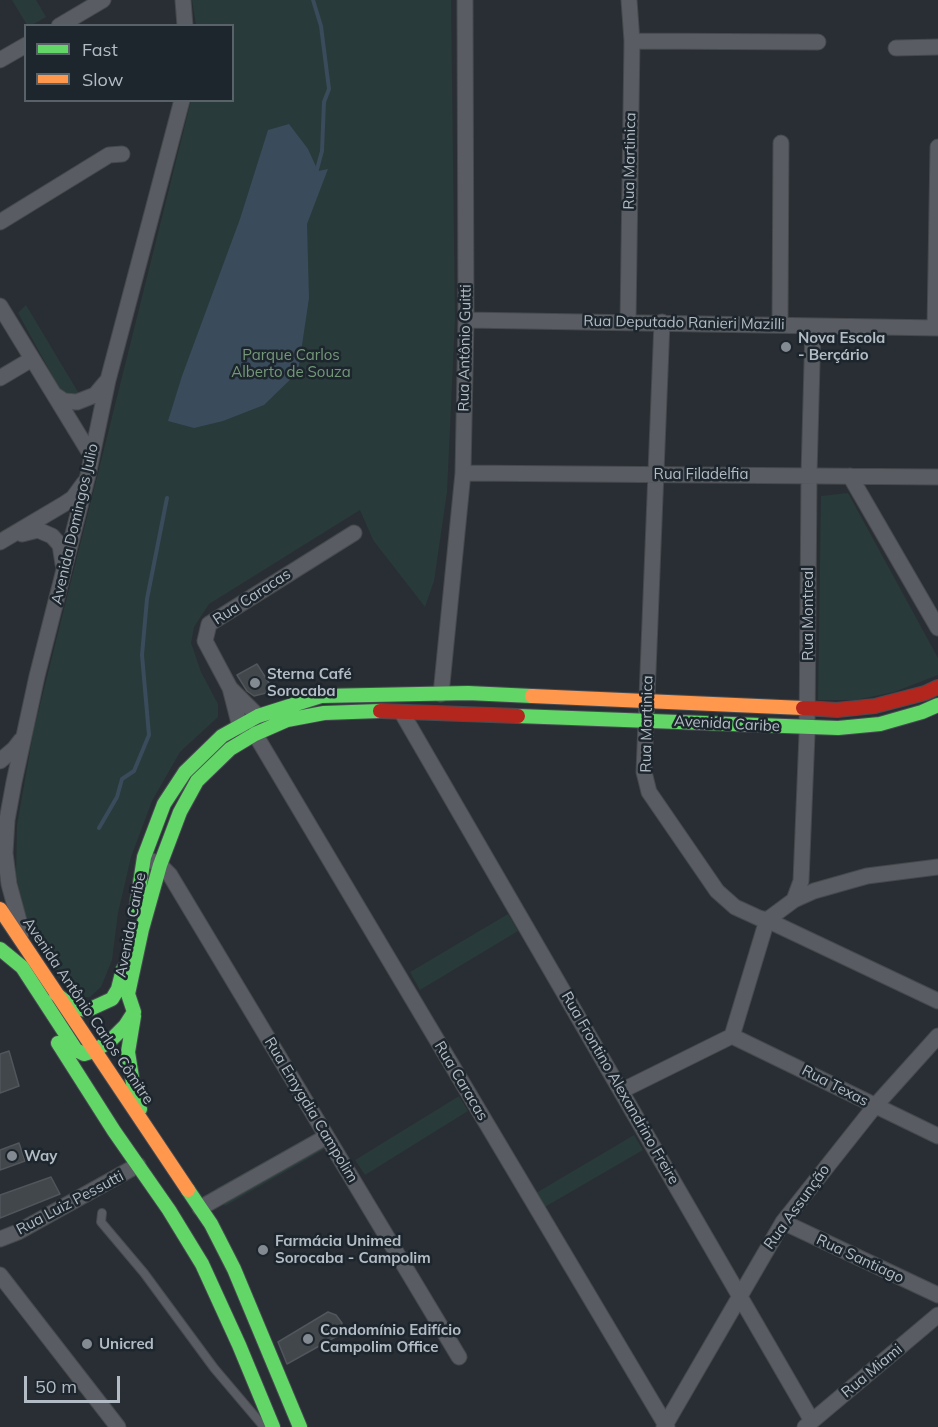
<!DOCTYPE html>
<meta charset="utf-8">
<style>
body{margin:0}
#map{position:relative;width:938px;height:1427px;overflow:hidden;background:#292e34;font-family:Mulish,sans-serif}
canvas{display:block}
.legend{position:absolute;left:24px;top:24px;width:210px;height:78px;box-sizing:border-box;background:#1d252d;border:2px solid #596169;margin:0;padding:8px 10px;list-style:none;font-size:18px;color:#b3bbc4}
.legend li{display:flex;align-items:center;gap:12px;height:30px}
.legend b{width:30px;border:2px solid #596169}
.scale{position:absolute;left:24px;top:1376px;width:96px;height:27px;box-sizing:border-box;border:3px solid #b3bbc4;border-top:0;padding-left:8px;font-size:18px;line-height:21px;white-space:nowrap;color:#b3bbc4;-webkit-text-stroke:4px #1d252d;paint-order:stroke}
</style>
<div id="map">
<canvas width="938" height="1427"></canvas>
<ul class="legend">
<li><b style="height:8px;background:#63d668"></b>Fast</li>
<li><b style="height:8px;background:#ff974d"></b>Slow</li>
</ul>
<div class="scale">50 m</div>
</div>
<script>
const ctx = document.querySelector('canvas').getContext('2d');
ctx.lineJoin = 'round';
function fillPath(path, color) { ctx.fillStyle = color; ctx.fill(path, 'evenodd'); }
const shape = rows => new Path2D(rows.map(r => 'M' + r).join(''));
function strokePath(path, color, width, dash) { ctx.strokeStyle = color; ctx.lineWidth = width; ctx.lineCap = dash ? 'butt' : 'round'; ctx.setLineDash(dash || []); ctx.stroke(path); }
function write(font, color, halo, rows, align = 'center') {
  ctx.font = font + ' Mulish,sans-serif'; ctx.lineWidth = 5; ctx.setLineDash([]); ctx.textBaseline = 'middle'; ctx.strokeStyle = halo; ctx.fillStyle = color; for (const [text, x, y, turn = 0] of rows) {
    ctx.save(); ctx.translate(x, y); ctx.rotate((+turn || 0) * Math.PI / 180); ctx.textAlign = isNaN(turn) ? turn : align; if (halo) ctx.strokeText(text, 0, 0); ctx.fillText(text, 0, 0); ctx.restore();
  }
}
fillPath(shape([
 [12,0,36,0,46,17,32,25,27,25],
 [192,0,451,0,455,319,447,492,434,581,425,607,373,540,360,510,209,604,194,627,191,643,201,672,218,704,218,717,180,752,152,801,131,857,118,913,112,960,101,987,90,997,73,997,68,992,49,962,26,920,16,875,17,825,34,729,191,101,232,100,232,26,196,25],
 [26,305,81,397,63,395,18,313],
 [848,493,938,658,938,675,894,692,856,700,818,700,821,496],
 [508,914,518,931,420,990,410,972],
 [459,1096,468,1111,365,1175,355,1160],
 [314,1134,325,1149,225,1206,215,1189],
 [634,1135,643,1150,543,1208,536,1193]
]), '#293a3a');
fillPath(shape([
 [289,124,308,149,318,171,328,169,307,224,309,298,298,372,264,405,223,421,194,428,168,421,182,376,240,219,268,130]
]), '#3a4b5b');
strokePath(shape([
 [313,0,321,26,329,89,324,102,322,151,316,173],
 [99,828,117,797,122,779,134,771,149,735,142,655,147,599,167,498]
]), '#3a4b5b', 4);
const building = shape([
 [257,664,274,691,254,696,247,691,237,675,257,664],
 [9,1051,19,1086,0,1093,0,1054,9,1051],
 [19,1143,25,1161,0,1170,0,1150,19,1143],
 [51,1177,60,1194,0,1218,0,1195,51,1177],
 [328,1312,336,1315,342,1323,339,1335,287,1364,278,1342,328,1312]
]);
fillPath(building, '#42474c');
strokePath(building, '#50565b', 1.5);
const lane = shape([
 [102,1213,101,1222,144,1273,214,1368,264,1427]
]);
const street = shape([
 [183,0,185,26],
 [59,26,103,0],
 [632,41,818,42],
 [896,48,938,47],
 [0,60,26,45],
 [0,222,109,155,122,154],
 [0,306,91,455],
 [466,320,938,328],
 [628,322,632,41,629,0],
 [662,322,644,772,649,792,717,891,735,907,759,918,767,920,938,1001],
 [780,325,781,143],
 [935,328,938,147],
 [0,378,32,359],
 [55,395,64,401,77,402,95,395,106,382],
 [463,473,938,477],
 [850,476,938,628],
 [22,534,38,530,52,536,60,545,63,564],
 [0,542,64,504,73,498,84,483],
 [230,688,258,716],
 [441,694,463,473,466,320,465,0],
 [402,713,812,1421],
 [240,727,230,688,205,641,209,624,354,533],
 [255,734,667,1427],
 [0,761,14,749,21,740],
 [152,861,160,865,170,875,459,1357],
 [794,900,801,881,807,734,809,475,813,326],
 [22,932,9,884,5,853,7,820,14,782,37,676,88,475,108,380,182,100],
 [732,1036,767,920,794,900,814,891,867,876,938,867],
 [732,1036,938,1136],
 [621,1091,732,1036],
 [200,1208,326,1137],
 [783,1222,938,1295],
 [0,1239,18,1232,138,1165],
 [0,1275,118,1427],
 [664,1427,783,1222,875,1106,938,1036],
 [805,1427,938,1315]
]);
const fast = shape([
 [518,716,838,728,880,724,922,712,938,705],
 [136,909,144,857,164,804,185,772,222,736,258,716,321,696,468,693,532,696],
 [0,949,22,967,76,1050,84,1054,94,1051,110,1041,125,1026,134,1012,128,994,142,929,160,865,180,812,197,781,230,749,255,734,287,720,324,713,380,711],
 [56,994,74,1008,88,1010,112,999,118,989,123,969],
 [134,1016,128,1052,134,1090,140,1109],
 [58,1043,114,1131,169,1210,202,1264,239,1345,273,1427],
 [188,1190,211,1224,234,1269,300,1427]
]);
const slow = shape([
 [532,696,803,708],
 [0,909,188,1190]
]);
const jam = shape([
 [803,708,837,710,875,706,925,693,938,687],
 [380,711,518,716]
]);
strokePath(lane, '#45494d', 10);
strokePath(street, '#45494d', 17);
strokePath(fast, '#464b51', 16);
strokePath(slow, '#464b51', 16);
strokePath(jam, '#464b51', 16);
strokePath(lane, '#595c62', 8);
strokePath(street, '#595c62', 15);
strokePath(fast, '#63d668', 14);
strokePath(slow, '#ff974d', 14);
strokePath(jam, '#b3261e', 14);
for (const [x, y, r, color] of [
 [786,347,6,"#838a92"],
 [255,683,6,"#838a92"],
 [12,1156,6,"#838a92"],
 [263,1250,6,"#838a92"],
 [308,1339,6,"#838a92"],
 [87,1344,6,"#838a92"]
]) { const dot = new Path2D(); dot.arc(x, y, r, 0, 2 * Math.PI); ctx.fillStyle = color; ctx.fill(dot); strokePath(dot, '#1d252d', 2); }
write('15px', '#b3bbc4', '#1d252d', [
 ["Rua Martinica",630,161,-89],
 ["Rua Deputado Ranieri Mazilli",684,323,1],
 ["Rua Antônio Guitti",465,348,-89],
 ["Rua Filadelfia",701,474],
 ["Avenida Domingos Julio",75,524,-77],
 ["Rua Caracas",252,597,-33],
 ["Rua Montreal",808,614,-90],
 ["Rua Martinica",647,724,-89],
 ["Avenida Caribe",727,724,3],
 ["Avenida Caribe",131,925,-79],
 ["Avenida Antônio Carlos Cômitre",88,1011,56],
 ["Rua Caracas",461,1081,59],
 ["Rua Texas",835,1086,27],
 ["Rua Frontino Alexandrino Freire",620,1088,60],
 ["Rua Emygdia Campolim",311,1110,59],
 ["Rua Luiz Pessutti",70,1203,-28],
 ["Rua Assunção",797,1207,-54],
 ["Rua Santiago",860,1259,25],
 ["Rua Miami",872,1371,-40]
]);
write('bold 15px', '#b3bbc4', '#1d252d', [
 ["Nova Escola",798,338],
 ["- Berçário",798,355],
 ["Sterna Café",267,674],
 ["Sorocaba",267,691],
 ["Way",24,1156],
 ["Farmácia Unimed",275,1241],
 ["Sorocaba - Campolim",275,1258],
 ["Condomínio Edifício",320,1330],
 ["Campolim Office",320,1347],
 ["Unicred",99,1344]
], 'left');
write('15px', '#749879', '#1d252d', [
 ["Parque Carlos",291,355],
 ["Alberto de Souza",291,372]
]);
</script>
